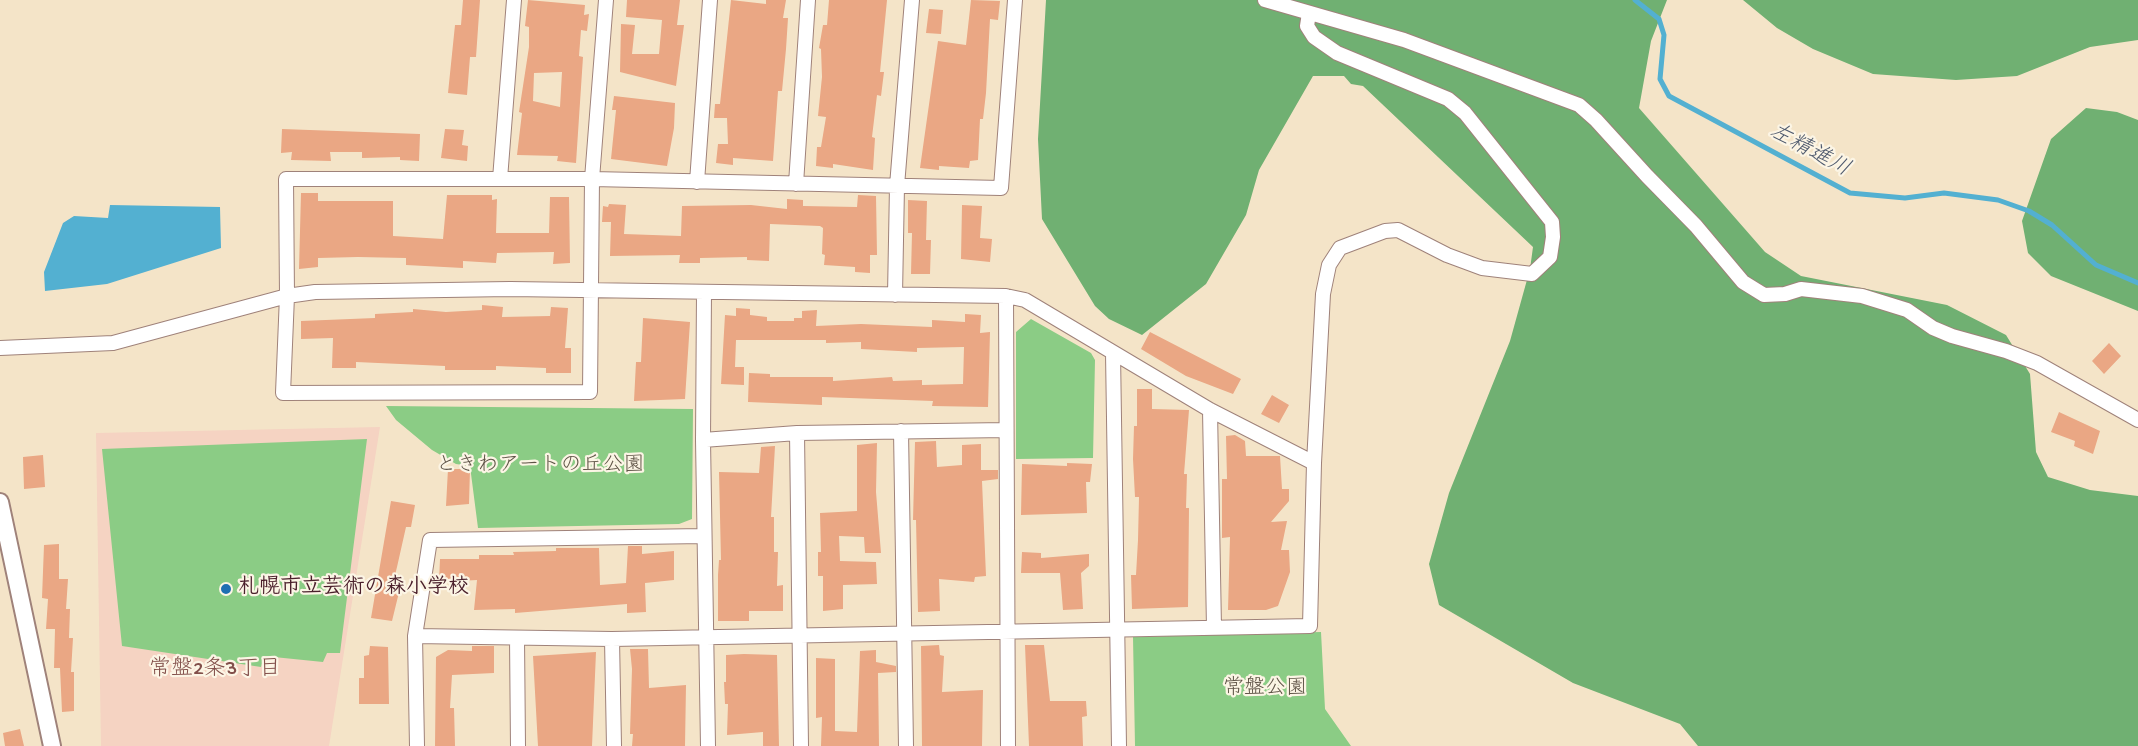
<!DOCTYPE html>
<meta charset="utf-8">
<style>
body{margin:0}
canvas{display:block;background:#f4e4c8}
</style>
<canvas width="2138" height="746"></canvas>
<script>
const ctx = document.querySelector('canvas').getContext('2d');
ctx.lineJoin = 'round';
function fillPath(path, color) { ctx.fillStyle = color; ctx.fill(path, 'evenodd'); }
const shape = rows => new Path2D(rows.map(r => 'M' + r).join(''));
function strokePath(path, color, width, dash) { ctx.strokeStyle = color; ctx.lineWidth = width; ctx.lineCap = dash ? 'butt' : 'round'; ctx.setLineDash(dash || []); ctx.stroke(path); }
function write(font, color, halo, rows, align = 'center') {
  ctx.font = font + ' "Gochi Hand","Klee One",sans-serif'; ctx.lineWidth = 4.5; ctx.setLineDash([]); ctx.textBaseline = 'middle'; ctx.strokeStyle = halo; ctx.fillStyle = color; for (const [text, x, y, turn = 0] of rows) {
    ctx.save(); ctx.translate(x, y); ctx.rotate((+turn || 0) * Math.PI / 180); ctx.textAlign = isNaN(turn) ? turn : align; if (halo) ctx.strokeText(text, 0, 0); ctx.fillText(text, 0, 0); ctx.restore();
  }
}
fillPath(shape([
 [380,427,329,746,101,746,96,433]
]), '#f5d3c2');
fillPath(shape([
 [1031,319,1091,353,1095,360,1093,458,1016,459,1016,332],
 [386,406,693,409,692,519,679,524,478,528,470,466,456,464,432,450,396,420],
 [367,439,340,653,327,653,323,662,264,656,261,667,122,646,102,449],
 [1321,632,1325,709,1351,746,1135,746,1133,637]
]), '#8bcc85');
fillPath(shape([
 [1046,0,1667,0,1651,41,1639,108,1765,252,1801,276,1947,305,2006,335,2030,374,2036,452,2048,477,2090,490,2138,496,2138,746,1698,746,1680,724,1573,683,1439,605,1429,564,1449,493,1510,341,1530,269,1533,247,1363,86,1351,84,1344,76,1313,76,1259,170,1246,215,1206,284,1142,335,1109,319,1095,306,1042,219,1038,139],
 [1743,0,2138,0,2138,40,2090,47,2017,76,1956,80,1873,74,1813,49,1777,28],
 [2086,108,2117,112,2138,120,2138,311,2051,276,2028,253,2022,221,2051,139]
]), '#70b072');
fillPath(shape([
 [110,205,220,207,221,248,107,284,45,291,44,272,63,223,74,216,108,218]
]), '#53b0d1');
strokePath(shape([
 [1635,0,1659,19,1664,35,1660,79,1669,96,1850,193,1905,198,1944,193,1998,200,2029,211,2052,225,2096,265,2138,283]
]), '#53b0d1', 5);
fillPath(shape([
 [463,0,480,0,476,57,470,57,467,95,448,93,455,25,461,25],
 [528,0,585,5,584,15,589,14,587,31,581,30,579,56,583,57,576,163,557,161,558,156,517,155,522,113,519,112,529,47,529,27,525,26],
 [562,72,560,107,533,101,534,73],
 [627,0,680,0,677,25,684,25,676,86,620,72,621,24,635,25,632,54,659,54,662,20,626,17],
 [731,0,766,4,766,0,786,0,783,18,788,18,786,49,782,91,778,91,773,161,733,158,733,165,716,163,718,144,728,144,727,118,714,118,715,104,720,104],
 [829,0,887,0,880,72,884,72,881,96,877,95,872,137,875,138,873,170,833,164,833,168,816,166,817,147,821,147,826,117,818,116,822,77,821,49,819,48,823,25,827,25],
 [971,0,1000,1,998,20,990,19,986,93,983,119,980,119,978,160,970,161,969,168,939,166,939,170,920,168,938,41,966,45],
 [929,9,943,10,941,34,926,33],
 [614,96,675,103,674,128,667,166,611,159,616,110,612,110],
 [282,129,420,134,419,161,400,160,400,157,362,158,362,152,330,152,331,161,291,160,292,152,281,153],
 [445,129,464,130,462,145,468,146,467,161,441,158],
 [301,193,318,193,318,201,393,201,393,236,443,239,447,195,492,195,492,200,497,199,496,233,549,233,550,197,569,197,570,263,553,264,554,252,497,253,496,263,463,261,463,268,406,265,406,258,358,257,318,258,318,267,299,269],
 [858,195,876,196,877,255,870,255,870,273,855,272,855,267,824,265,825,255,822,254,823,228,820,226,770,224,769,261,747,260,747,257,700,258,700,263,679,263,680,255,610,256,611,222,602,222,603,206,608,207,609,204,626,205,624,234,681,236,682,206,751,205,787,209,787,199,803,200,803,206,857,207],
 [908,200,927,201,926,240,931,240,930,274,911,274,912,233,908,233],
 [962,205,982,206,980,238,992,239,990,262,961,259],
 [482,305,503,307,502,317,550,316,551,307,568,308,565,348,571,348,571,373,546,373,546,368,496,366,496,370,445,370,445,366,356,362,356,368,332,368,333,338,301,339,301,321,375,318,375,314,413,312,413,309,446,312,482,310],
 [736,308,750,309,750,315,767,317,767,321,794,321,794,318,802,318,802,311,817,310,816,326,861,324,932,327,932,320,965,322,965,314,981,315,980,333,990,332,988,407,932,406,933,401,822,397,822,405,748,402,749,373,770,374,770,377,833,377,833,381,892,377,893,381,922,380,922,385,963,384,964,347,917,348,917,352,861,349,861,342,826,343,826,340,736,340,735,367,744,367,744,385,721,384,725,315,736,316],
 [643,318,690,322,685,399,634,401,636,362,641,362],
 [1150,332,1241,379,1233,394,1186,376,1141,349],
 [2109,343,2121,356,2104,374,2092,361],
 [1137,389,1152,389,1152,409,1189,410,1184,474,1187,474,1186,508,1189,508,1188,607,1132,609,1131,575,1136,575,1138,540,1139,497,1135,497,1133,459,1134,426,1137,426],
 [1272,395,1289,405,1279,423,1261,414],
 [2059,412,2100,431,2093,454,2074,446,2075,441,2051,432],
 [1235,435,1245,441,1246,456,1280,456,1282,489,1289,489,1289,501,1271,522,1287,521,1281,550,1289,550,1290,572,1278,606,1266,610,1228,610,1230,537,1222,538,1222,479,1227,479,1226,436],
 [936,441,937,467,962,465,962,445,981,444,981,470,998,470,998,479,982,481,986,576,975,577,974,582,939,579,940,611,918,612,916,520,913,520,915,442],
 [877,443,876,492,881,553,865,553,864,537,839,536,840,561,876,562,877,584,843,585,843,609,823,611,823,576,818,576,818,552,821,552,820,513,857,511,857,445],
 [775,446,771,517,774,517,774,552,778,552,777,586,783,585,783,611,749,611,749,621,718,621,718,575,719,560,721,560,719,472,759,473,761,447],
 [43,455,45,487,24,489,23,457],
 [1067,463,1092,464,1090,482,1086,482,1087,513,1021,515,1022,464,1067,466],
 [448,469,470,469,469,504,446,506],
 [391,501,415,505,411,527,406,527,397,567,395,575,403,576,392,621,371,618],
 [59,544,59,579,68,579,66,609,70,609,69,638,73,638,71,672,74,672,74,711,62,712,60,668,54,668,55,629,46,629,48,599,42,598,44,545],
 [628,546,642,546,642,554,674,551,674,580,645,583,646,612,627,613,627,604,515,613,515,609,474,610,477,580,439,582,440,559,479,559,479,555,514,555,513,552,556,551,556,548,599,548,600,585,626,583],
 [1022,552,1041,553,1041,558,1089,554,1089,566,1081,573,1083,609,1063,610,1060,573,1021,573],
 [939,645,940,655,944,656,942,692,983,690,982,746,922,746,921,646],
 [1025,645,1044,645,1050,701,1086,701,1087,716,1082,717,1083,746,1029,746],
 [370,646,388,647,389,704,359,704,359,678,364,678,364,656,369,655],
 [472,646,494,646,494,673,452,675,450,708,454,708,455,746,435,746,436,657,448,650,472,651],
 [630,649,648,649,649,688,686,685,685,746,632,746,633,734,630,734,632,669],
 [876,650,876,662,896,666,896,672,878,673,879,746,821,746,822,717,816,718,816,658,835,659,835,731,857,732,860,651],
 [596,652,592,746,538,746,533,656],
 [744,654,777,655,779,746,763,746,763,732,727,735,728,704,725,704,724,682,726,682,726,655],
 [20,729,24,746,5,746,3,733]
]), '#eaa784');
const minor = shape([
 [606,0,592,179,590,392,283,393,287,296,286,179,592,179,1001,188,1015,0],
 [1265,0,1404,40,1579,105,1596,120,1647,176,1696,226,1743,282,1764,295,1785,294,1801,289,1862,296,1907,310,1933,328,1952,336,2006,351,2037,363,2138,420],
 [1309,13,1307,26,1314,37,1337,53,1448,99,1465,113,1552,222,1553,237,1550,257,1532,274,1482,268,1447,255,1398,230,1385,231,1340,248,1329,265,1323,294,1314,463],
 [500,179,514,0],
 [697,182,710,0],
 [796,184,808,0],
 [704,292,703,440,708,746],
 [895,295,897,186,912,0],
 [1006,296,1008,746],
 [0,348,113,343,287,296,315,292,510,289,1006,296,1025,300,1210,410,1314,463,1310,626,612,639,415,636],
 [1113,353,1119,746],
 [1210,410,1214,628],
 [901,431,906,746],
 [797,433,801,746],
 [703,440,797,433,1006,430],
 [517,638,518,746],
 [612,639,614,746],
 [417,746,415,636,430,540,704,536]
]);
const tertiary = shape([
 [0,502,52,746]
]);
strokePath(minor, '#9f827a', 16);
strokePath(tertiary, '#9f827a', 20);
strokePath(minor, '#fff', 14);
strokePath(tertiary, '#fff', 16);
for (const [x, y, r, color] of [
 [226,589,6,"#1f6fb2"]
]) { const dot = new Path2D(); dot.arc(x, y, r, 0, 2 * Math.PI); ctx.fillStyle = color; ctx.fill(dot); strokePath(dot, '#fcf5e5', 2); }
write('21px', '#5e5346', '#fcf5e5', [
 ["ときわアートの丘公園",540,467],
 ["常盤公園",1265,690]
]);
write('bold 21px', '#4a1f2b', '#fcf5e5', [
 ["札幌市立芸術の森小学校",238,589]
], 'left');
write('italic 22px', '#4e596d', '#fcf5e5', [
 ["左精進川",1809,152,28]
]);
write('22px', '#824f4a', '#fcf5e5', [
 ["常盤2条3丁目",215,671]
]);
</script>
